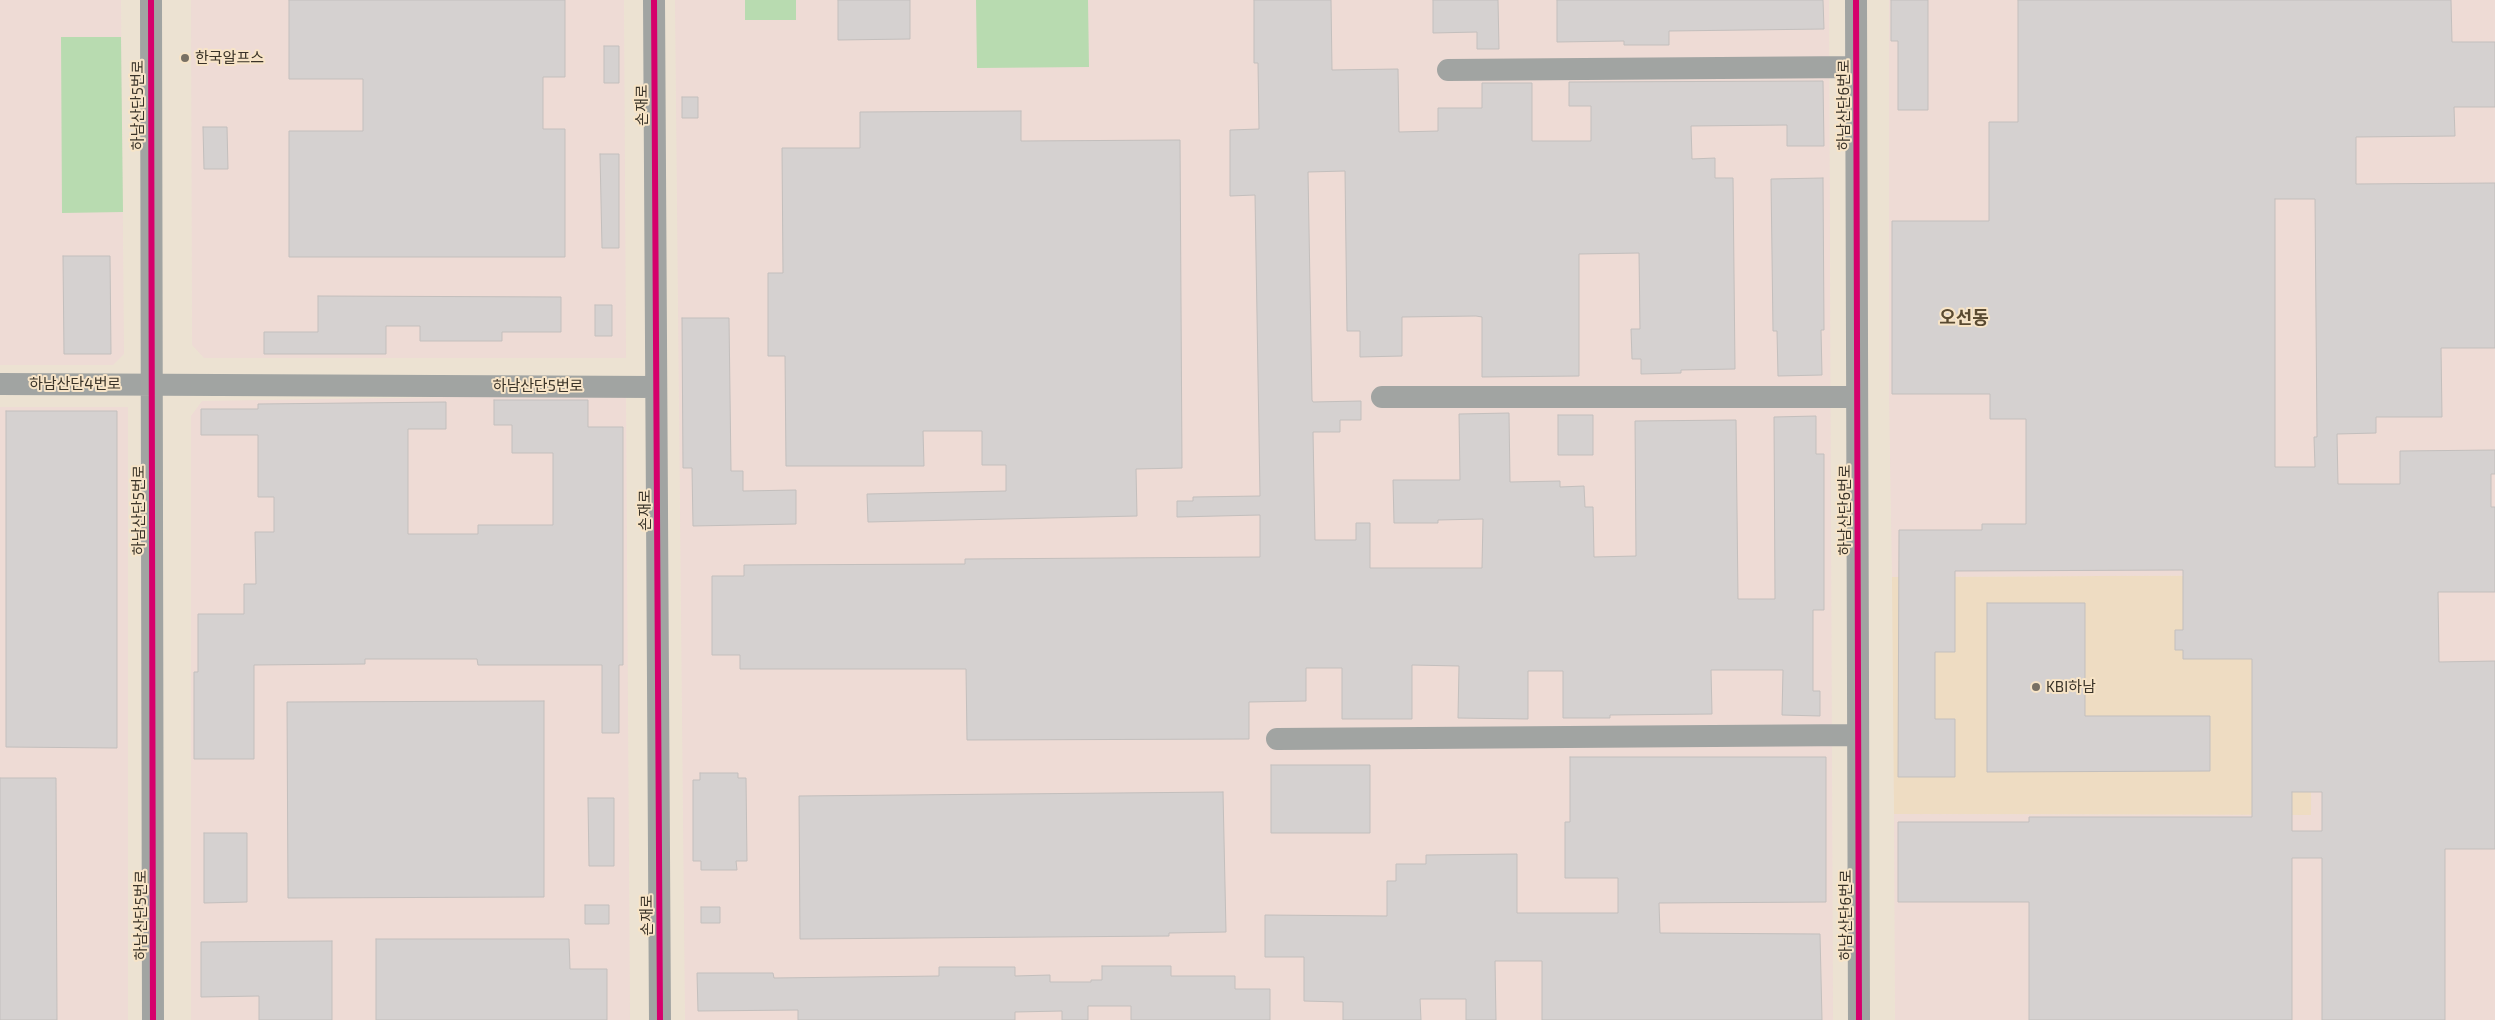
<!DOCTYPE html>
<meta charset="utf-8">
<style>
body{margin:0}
canvas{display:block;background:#ece2d2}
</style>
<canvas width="2495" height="1020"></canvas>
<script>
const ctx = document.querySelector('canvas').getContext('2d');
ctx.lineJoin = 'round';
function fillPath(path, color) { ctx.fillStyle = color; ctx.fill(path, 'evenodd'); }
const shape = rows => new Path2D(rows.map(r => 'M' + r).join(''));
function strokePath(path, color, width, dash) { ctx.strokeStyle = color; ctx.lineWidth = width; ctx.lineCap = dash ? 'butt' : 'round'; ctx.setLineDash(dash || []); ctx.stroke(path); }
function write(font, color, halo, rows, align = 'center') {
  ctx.font = font + ' "Exo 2","Noto Sans KR",sans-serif'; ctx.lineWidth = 4; ctx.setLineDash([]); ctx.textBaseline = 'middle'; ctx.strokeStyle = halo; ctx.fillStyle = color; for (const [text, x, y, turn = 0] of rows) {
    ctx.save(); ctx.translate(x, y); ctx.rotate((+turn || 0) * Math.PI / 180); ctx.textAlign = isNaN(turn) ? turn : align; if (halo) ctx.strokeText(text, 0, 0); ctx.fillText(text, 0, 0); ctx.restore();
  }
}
fillPath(shape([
 [2312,575,2311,815,1894,814,1892,577]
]), '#eedcc2');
fillPath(shape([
 [0,0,121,0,124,354,113,365,0,365],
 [191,0,624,0,626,358,204,358,192,345],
 [675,0,1829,0,1833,1020,685,1020],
 [1889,0,2495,0,2495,1020,1895,1020,1894,814,2311,815,2312,575,1892,577,1889,397],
 [511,396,626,396,630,1020,191,1020,191,416,202,401],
 [0,407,128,407,128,1020,0,1020]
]), '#eedbd5');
fillPath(shape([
 [745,0,796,0,796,20,745,20],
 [976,0,1088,0,1089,67,977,68],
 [61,37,121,37,123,212,62,213]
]), '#b8dbb0');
const building = shape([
 [289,0,565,0,565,77,543,77,543,129,565,129,565,257,289,257,289,131,363,131,363,79,289,79,289,0],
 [838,0,910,0,910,39,838,40,838,0],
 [1254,0,1331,0,1332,70,1398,69,1399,132,1438,131,1438,108,1482,108,1482,83,1532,83,1532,141,1591,141,1591,106,1569,106,1569,82,1823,81,1824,146,1787,146,1787,125,1691,126,1692,159,1715,158,1715,178,1733,178,1735,369,1681,370,1681,373,1641,374,1641,359,1632,359,1631,329,1640,329,1639,253,1579,254,1579,376,1482,377,1482,317,1476,316,1402,317,1402,356,1360,357,1360,331,1347,331,1345,171,1308,172,1312,400,1313,402,1361,401,1361,420,1340,420,1340,432,1313,432,1315,540,1356,540,1356,523,1370,523,1370,568,1482,568,1483,519,1438,520,1438,523,1394,523,1393,480,1460,480,1459,414,1509,413,1510,482,1560,481,1560,487,1584,486,1585,507,1593,507,1594,557,1636,556,1635,421,1736,420,1738,599,1775,599,1774,417,1816,416,1816,454,1824,454,1824,610,1813,610,1813,691,1820,691,1820,716,1782,715,1783,670,1711,670,1712,714,1610,715,1610,718,1563,718,1563,671,1528,671,1528,719,1458,718,1459,666,1412,665,1412,719,1342,719,1342,668,1306,668,1306,701,1249,702,1249,739,967,740,966,669,740,669,740,655,712,655,712,576,744,576,744,565,965,564,965,559,1260,557,1260,515,1177,517,1177,501,1193,501,1193,497,1260,496,1255,195,1230,196,1230,130,1259,129,1258,63,1254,63,1254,0],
 [1433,0,1498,0,1499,49,1477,49,1477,32,1433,33,1433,0],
 [1557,0,1823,0,1824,29,1669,31,1669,45,1624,45,1624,41,1557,42,1557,0],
 [1891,0,1928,0,1928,110,1898,110,1898,41,1891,41,1891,0],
 [2018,0,2451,0,2452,42,2495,42,2495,107,2454,107,2455,136,2356,137,2356,184,2495,183,2495,348,2441,348,2442,417,2376,417,2376,433,2337,434,2338,484,2400,484,2400,451,2495,450,2495,474,2491,474,2491,507,2495,507,2495,592,2438,592,2439,662,2495,661,2495,849,2445,849,2445,1020,2322,1020,2322,858,2292,858,2292,1020,2029,1020,2029,902,1898,902,1898,822,2029,822,2029,817,2252,817,2252,659,2183,659,2183,650,2175,650,2175,630,2183,630,2183,570,1955,571,1955,652,1935,652,1935,719,1955,719,1955,777,1898,777,1899,530,1982,530,1982,524,2026,524,2026,419,1990,419,1990,394,1892,394,1892,221,1989,221,1989,122,2018,122,2018,0],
 [2275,199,2315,199,2317,437,2314,437,2315,467,2275,467,2275,199],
 [2292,792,2322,792,2322,831,2292,831,2292,792],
 [604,46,619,46,619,83,604,83,604,46],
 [682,97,698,97,698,118,682,118,682,97],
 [1021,111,1021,141,1180,140,1182,468,1136,469,1137,516,868,522,867,494,1006,491,1006,465,982,465,982,431,923,431,924,466,786,466,785,356,768,356,768,273,783,273,782,148,860,148,860,112,1021,111],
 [203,127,227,127,228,169,204,169,203,127],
 [600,154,619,154,619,248,602,248,600,154],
 [1823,178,1824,330,1821,330,1822,375,1778,376,1777,331,1773,331,1771,179,1823,178],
 [63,256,110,256,111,354,64,354,63,256],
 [318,296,561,297,561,332,502,332,502,341,420,341,420,326,386,326,386,354,264,354,264,332,318,332,318,296],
 [595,305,612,305,612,336,595,336,595,305],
 [682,318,729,318,731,471,743,471,743,491,796,490,796,524,693,526,692,468,683,468,682,318],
 [494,400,588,400,588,427,623,427,623,665,619,665,619,733,602,733,602,665,478,665,477,659,365,659,365,664,254,665,254,759,194,759,194,672,198,672,198,614,244,614,244,584,256,584,255,532,274,532,274,497,258,497,258,435,201,435,201,409,258,409,258,404,446,402,446,429,408,429,408,534,478,534,478,525,553,525,553,453,512,453,512,425,494,425,494,400],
 [6,411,117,411,117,748,6,747,6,411],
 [1558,415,1593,415,1593,455,1558,455,1558,415],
 [1987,603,2085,603,2085,716,2210,716,2210,771,1987,772,1987,603],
 [544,701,544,897,288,898,287,702,544,701],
 [1570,757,1826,757,1826,902,1659,903,1660,933,1820,934,1822,1020,1542,1020,1542,961,1495,961,1496,1020,1466,1020,1466,999,1420,999,1421,1020,1343,1020,1343,1002,1304,1001,1304,957,1265,957,1265,915,1387,916,1387,881,1396,881,1396,864,1426,864,1426,855,1517,854,1517,913,1618,913,1618,878,1565,878,1565,822,1570,822,1570,757],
 [1271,765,1370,765,1370,833,1271,833,1271,765],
 [700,773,738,773,738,778,746,778,747,861,736,861,737,870,701,870,701,861,693,861,693,780,700,780,700,773],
 [0,778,56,778,57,1020,0,1020,0,778],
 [1223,792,1226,932,1169,933,1169,936,800,939,799,796,1223,792],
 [588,798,614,798,614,866,589,866,588,798],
 [204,833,247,833,247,902,204,903,204,833],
 [585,905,609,905,609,924,585,924,585,905],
 [701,907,720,907,720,923,701,923,701,907],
 [376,939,569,939,570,969,607,969,607,1020,376,1020,376,939],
 [332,941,332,1020,259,1020,259,996,201,997,201,942,332,941],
 [1102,966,1171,966,1171,976,1235,976,1235,989,1270,989,1270,1020,1131,1020,1131,1006,1088,1006,1088,1020,1062,1020,1062,1011,1015,1012,1015,1020,798,1020,798,1010,698,1011,697,973,773,973,774,978,939,976,939,967,1015,967,1015,976,1050,975,1050,982,1091,982,1091,980,1102,980,1102,966]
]);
fillPath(building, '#d5d1d0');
strokePath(building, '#c3bfbd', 1);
strokePath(shape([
 [151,0,153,1020],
 [654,0,660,1020],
 [1856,0,1859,1020],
 [1448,70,1856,67],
 [0,384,656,387],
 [1382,397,1857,397],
 [1277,739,1858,735]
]), '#a1a4a2', 22);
strokePath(shape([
 [151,0,153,1020],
 [654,0,660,1020],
 [1856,0,1859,1020]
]), '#d6006c', 6);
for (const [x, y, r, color] of [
 [185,58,5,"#787064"],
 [2036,687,5,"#787064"]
]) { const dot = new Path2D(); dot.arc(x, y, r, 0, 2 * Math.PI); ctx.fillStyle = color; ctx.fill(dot); strokePath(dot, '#f7e4c7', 2); }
write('15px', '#3a3328', '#f7e4c7', [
 ["한국알프스",195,58],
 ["KBI하남",2046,687]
], 'left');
write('15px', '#3a3328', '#f7e4c7', [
 ["하남산단5번로",138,105,-90],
 ["손재로",642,105,-90],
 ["하남산단6번로",1844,105,-90],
 ["하남산단4번로",75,384],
 ["하남산단5번로",538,386],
 ["하남산단5번로",139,510,-90],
 ["손재로",645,510,-90],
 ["하남산단6번로",1845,510,-90],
 ["하남산단5번로",141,915,-90],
 ["손재로",647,915,-90],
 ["하남산단6번로",1846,915,-90]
]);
write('bold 18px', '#5a4a31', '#f7e4c7', [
 ["오선동",1964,318]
]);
</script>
